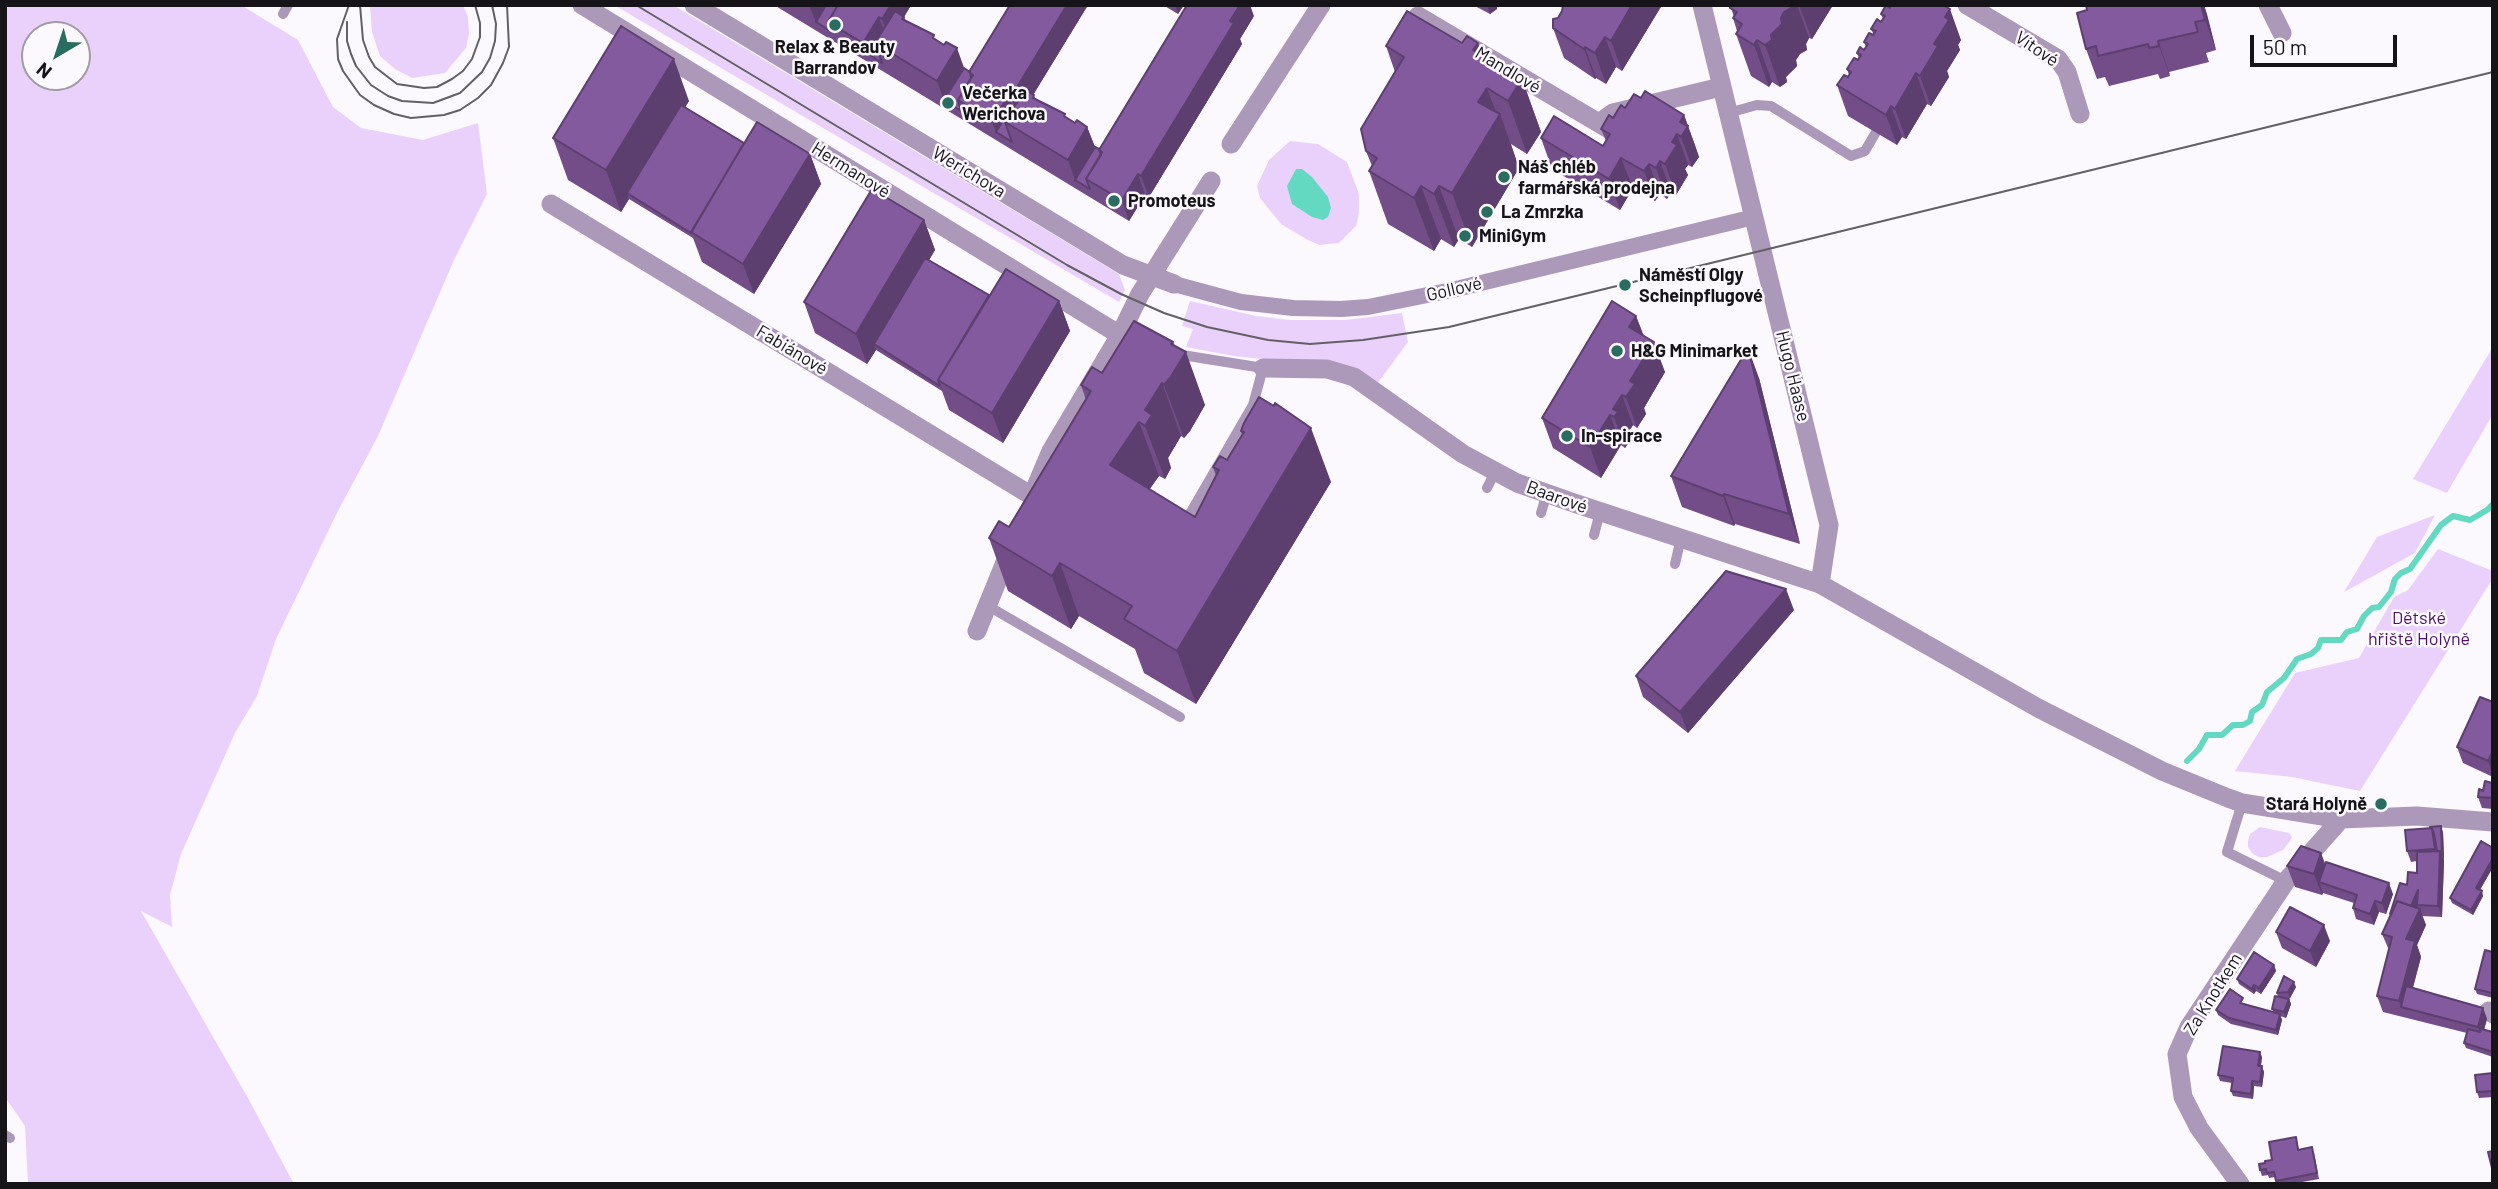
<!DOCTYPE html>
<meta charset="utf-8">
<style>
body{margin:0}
#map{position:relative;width:2498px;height:1189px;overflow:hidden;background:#fbf8fe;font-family:Barlow,sans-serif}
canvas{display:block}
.frame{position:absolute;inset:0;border:7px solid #171419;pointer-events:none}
.north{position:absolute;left:21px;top:21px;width:70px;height:70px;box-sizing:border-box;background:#fbf8fe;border:2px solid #a09da2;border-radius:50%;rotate:219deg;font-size:19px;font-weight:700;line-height:28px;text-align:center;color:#171419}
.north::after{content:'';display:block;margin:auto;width:24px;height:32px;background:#286d60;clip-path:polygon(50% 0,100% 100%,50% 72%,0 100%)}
.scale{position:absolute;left:2250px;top:35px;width:147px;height:32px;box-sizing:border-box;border:4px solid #171419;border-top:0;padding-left:9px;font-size:21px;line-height:24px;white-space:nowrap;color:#171419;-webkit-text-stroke:5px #fbf8fe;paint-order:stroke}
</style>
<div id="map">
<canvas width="2498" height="1189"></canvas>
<div class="frame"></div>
<div class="north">N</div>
<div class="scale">50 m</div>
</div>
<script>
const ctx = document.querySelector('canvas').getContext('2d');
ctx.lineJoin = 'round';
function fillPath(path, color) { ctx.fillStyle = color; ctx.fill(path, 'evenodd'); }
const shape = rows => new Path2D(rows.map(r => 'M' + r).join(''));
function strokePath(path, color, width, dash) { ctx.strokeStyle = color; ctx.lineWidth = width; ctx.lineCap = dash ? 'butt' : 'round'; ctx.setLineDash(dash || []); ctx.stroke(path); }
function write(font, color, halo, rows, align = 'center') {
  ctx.font = font + ' Barlow,sans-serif'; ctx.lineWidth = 5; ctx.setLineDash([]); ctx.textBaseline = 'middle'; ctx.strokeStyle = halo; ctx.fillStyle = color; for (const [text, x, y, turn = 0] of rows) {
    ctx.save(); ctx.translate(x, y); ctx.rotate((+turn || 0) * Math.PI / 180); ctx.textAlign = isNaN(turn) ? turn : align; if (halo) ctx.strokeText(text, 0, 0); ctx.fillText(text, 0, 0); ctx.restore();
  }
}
fillPath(shape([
 [5,5,241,5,298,40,333,107,361,128,423,140,478,123,487,194,454,260,378,436,337,513,276,639,257,696,235,733,181,854,170,895,172,927,141,911,248,1098,294,1184,28,1184,25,1126,5,1097],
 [35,35,77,35,77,77,35,77],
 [370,5,463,5,468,17,469,34,466,48,445,73,412,78,395,69,380,56,372,32],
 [614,5,673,5,1119,274,1125,290,1119,302],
 [1290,141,1318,144,1347,162,1359,194,1359,213,1356,226,1339,243,1319,245,1306,239,1281,224,1260,198,1257,186,1269,160],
 [1190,301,1256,316,1290,320,1346,320,1402,313,1408,342,1377,384,1271,360,1234,356,1186,347,1193,329,1182,326],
 [2493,347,2493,414,2447,493,2413,479],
 [2435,515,2415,553,2344,592,2377,537],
 [2438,549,2493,571,2493,578,2360,791,2292,777,2235,771,2295,673,2359,658,2394,597,2408,590],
 [2260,827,2289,833,2292,837,2290,841,2283,850,2267,857,2259,857,2253,854,2248,847,2248,841,2250,834]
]), '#ead1fc');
fillPath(shape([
 [1296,169,1302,169,1312,177,1328,197,1331,208,1328,217,1323,220,1312,217,1292,204,1287,186]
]), '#64d9c2');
strokePath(shape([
 [2187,761,2199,749,2207,735,2222,735,2233,725,2243,725,2250,721,2252,712,2262,705,2267,692,2284,678,2297,659,2311,654,2318,648,2321,640,2341,640,2347,632,2357,629,2364,616,2372,608,2379,607,2391,592,2395,579,2401,573,2410,569,2441,525,2453,516,2470,520,2487,510,2493,504]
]), '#64d9c2', 6);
strokePath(shape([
 [283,14,288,5],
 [1728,113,1757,105,1771,106,1851,156,1865,151,1876,132],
 [1176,354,1263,368,1253,405,1184,524],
 [1487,488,1495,472],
 [1541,513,1547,493],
 [1594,535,1600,512],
 [1675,564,1681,538],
 [988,606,1180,717],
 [2242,803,2227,852,2286,881],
 [5,1135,10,1138]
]), '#ac99b9', 10);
strokePath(shape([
 [1174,284,1241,302,1293,308,1341,309,1368,307,1452,290,1754,217]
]), '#ac99b9', 16);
strokePath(shape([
 [582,5,1120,335],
 [694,5,1123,265,1174,284],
 [1702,5,1829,525,1820,584],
 [1967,5,2058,59,2067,72,2080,114],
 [2268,5,2282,33],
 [1418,16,1619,135],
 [1599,123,1613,113,1721,87],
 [1231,144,1321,5],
 [551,204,1032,496],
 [1263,368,1327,369,1354,377,1463,454,1517,483,1574,503,1820,584,2038,708,2162,771,2228,798,2242,803,2341,819,2417,816,2493,822],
 [1032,496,1051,451,1120,335,1140,294,1211,181],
 [977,631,1010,550],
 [2489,1011,2493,1014],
 [2240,1184,2199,1128,2183,1097,2177,1054,2189,1027,2286,881,2341,819]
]), '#ac99b9', 19);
strokePath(shape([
 [349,5,337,39,338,59,343,71,360,95,374,105,394,114,411,118,444,115,460,110,478,98,491,85,503,63,509,47,507,5],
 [360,5,363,40,369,57,375,67,397,84,424,88,437,87,452,79,463,71,472,59,480,37,480,23,475,5],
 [636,5,1067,265,1121,294,1164,313,1207,327,1268,340,1310,344,1363,340,1449,327,2493,72],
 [347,22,347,41,351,54,356,66,371,85,388,96,402,101,433,103,460,93,482,72,490,58,495,41,496,24,492,5]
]), '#636065', 2);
fillPath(shape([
 [774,5,911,5,904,17,905,20,936,39,964,68,970,72,1010,5,1088,5,1033,95,1036,99,1075,123,1087,127,1095,147,1099,149,1254,16,1240,39,1242,44,1149,197,1145,195,1129,221],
 [1163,5,1184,5,1178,14],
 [1473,5,1496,5,1497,9,1490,14],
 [1563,5,1662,5,1622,71,1616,67,1606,84,1596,78,1595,79,1564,58,1553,28,1562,11],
 [1730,5,1833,5,1812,39,1809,38,1806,44,1807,50,1800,54,1796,60,1797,66,1786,77,1787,82,1780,87,1772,82,1769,87,1751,76,1736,34,1737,31,1733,18,1734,17],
 [2086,5,2204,5,2216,50,2206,53,2209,62,2169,72,2170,76,2160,79,2158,74,2109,86,2105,77,2097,79,2086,49,2087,10],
 [1881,14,1961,40,1958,45,1960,50,1947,71,1949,77,1931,106,1927,104,1906,139,1902,137,1897,145,1848,116,1837,85,1848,77,1849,75,1847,69,1858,60,1859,58,1857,53,1864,50,1866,47,1864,42,1874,35,1871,29,1881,22,1883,19],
 [1478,43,1482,55,1522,79,1541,132,1527,154,1511,144,1519,168,1472,247,1459,239,1454,247,1441,239,1434,251,1388,224,1369,171,1372,166,1366,151,1395,72,1386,46],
 [1641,98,1684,115,1695,145,1699,157,1692,167,1688,165,1685,169,1688,175,1676,195,1671,192,1667,199,1660,194,1655,201,1633,188,1620,210,1552,169,1541,138,1603,146,1606,141,1601,129,1625,108],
 [689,101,685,107,744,143,810,154,821,184,754,294,702,262,693,238,629,199,621,212,568,180,553,138],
 [924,220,935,250,929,260,989,295,1059,301,1070,331,1003,443,949,410,942,391,876,350,867,364,815,333,804,302],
 [1636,316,1644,336,1665,372,1644,408,1646,414,1637,428,1633,425,1626,436,1629,442,1625,448,1621,445,1601,478,1553,448,1542,418],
 [1173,342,1205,405,1190,431,1184,438,1181,436,1168,458,1171,468,1165,479,1159,476,1149,489,1195,517,1216,476,1213,467,1227,460,1242,435,1241,431,1331,482,1196,704,1144,673,1135,649,1079,616,1071,629,1008,591,989,538,1009,527,1086,400,1081,385,1102,373],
 [1759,378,1800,544,1735,524,1734,526,1682,507,1671,476],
 [1794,610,1688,733,1643,697,1636,676],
 [2493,702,2493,777,2463,763,2457,747],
 [2493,779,2493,809,2482,808,2478,797,2492,783],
 [2443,832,2444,859,2442,917,2422,916,2426,925,2417,945,2421,957,2413,988,2483,1008,2487,1019,2484,1030,2493,1032,2493,1057,2466,1048,2464,1043,2467,1033,2383,1012,2377,996,2389,950,2382,934,2391,916,2390,914,2407,885,2417,873,2417,861,2411,862,2407,851],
 [2493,848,2493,867,2480,890,2483,896,2473,915,2452,903,2450,898],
 [2325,865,2393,894,2386,914,2379,912,2374,925,2356,919,2353,908,2354,903,2323,893,2322,895,2295,887,2287,866],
 [2276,932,2330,941,2316,967,2282,948],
 [2493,952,2493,998,2477,994,2475,989],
 [2274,965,2276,971,2261,994,2256,991,2254,994,2239,984,2237,979],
 [2296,987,2290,998,2285,998,2289,999,2291,1004,2286,1018,2280,1016,2282,1020,2278,1035,2231,1024,2218,1015,2216,1010,2245,1003,2245,1005,2274,1013,2272,1009,2278,997,2277,993],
 [2262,1057,2261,1066,2264,1072,2262,1087,2254,1086,2253,1099,2233,1096,2231,1091,2232,1083,2220,1081,2218,1075],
 [2493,1073,2493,1097,2479,1098,2477,1092],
 [2296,1137,2299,1150,2314,1153,2319,1179,2291,1184,2277,1184,2275,1177,2269,1178,2268,1175,2262,1176,2260,1170,2265,1163,2272,1160]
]), '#724d88');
fillPath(shape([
 [809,5,836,5,816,22],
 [891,5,911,5,904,17,915,47,890,40,882,19],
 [1067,5,1088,5,1019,118,1011,97],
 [1175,5,1184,5,1178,14],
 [1240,5,1250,5,1254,16,1240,39,1242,44,1149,197,1141,176],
 [1487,5,1496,5,1497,9,1490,14],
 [1632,5,1662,5,1622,71,1611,41],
 [1791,5,1797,5,1809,38,1806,44,1807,50,1800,54,1796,60,1797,66,1786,77,1787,82,1780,87,1765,45,1784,12],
 [1799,5,1833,5,1812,39],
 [2201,5,2204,5,2207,14,2216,50,2205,20],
 [1950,9,1961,40,1958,45,1960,50,1947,71,1949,77,1931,106,1920,76,1945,17],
 [879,17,886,39,875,43,867,53,863,43],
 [1605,37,1616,67,1606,84,1595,53],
 [1757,40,1772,82,1769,87,1754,45],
 [2158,41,2169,72,2170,76,2159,46],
 [1478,43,1496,94,1473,50],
 [1585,47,1596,78,1595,79,1584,49],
 [957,48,968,79,944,100,937,81],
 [674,59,689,101,631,196,627,193,629,199,621,212,606,170],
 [1916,73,1927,104,1906,139,1895,109],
 [1522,79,1541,132,1527,154,1508,101],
 [1487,88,1498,118,1500,114,1519,168,1472,247,1452,193,1478,102],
 [1009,95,1016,117,1005,122,996,132,992,122],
 [1891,106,1902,137,1897,145,1886,115],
 [1684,115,1699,157,1692,167,1681,137,1680,122],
 [1087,127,1099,157,1075,180,1068,160],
 [1677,134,1688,165,1685,169,1688,175,1676,195,1665,164,1672,142],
 [810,154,821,184,754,294,743,264],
 [1621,158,1633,188,1620,210,1609,179],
 [1660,161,1671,192,1667,199,1656,168],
 [1649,164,1660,194,1655,201,1644,171],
 [1138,174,1145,195,1129,221,1122,200],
 [1421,186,1441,239,1434,251,1414,198],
 [1439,186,1459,239,1454,247,1434,194],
 [924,220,935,250,877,347,874,344,876,350,867,364,856,334],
 [1059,301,1070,331,1003,443,992,413],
 [1636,316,1647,346,1629,327],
 [1173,342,1180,361,1186,352,1205,405,1190,431,1184,438,1164,385,1171,344],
 [1654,342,1665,372,1644,408,1646,414,1637,428,1626,397,1630,381],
 [1748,348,1759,378,1800,544,1789,514],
 [1162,383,1181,436,1168,458,1171,468,1165,479,1145,426,1145,410],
 [1622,395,1633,425,1626,436,1629,442,1625,448,1614,417,1613,409],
 [1610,415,1621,445,1601,478,1590,447],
 [1139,422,1159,476,1129,519,1110,465],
 [1311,428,1331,482,1196,704,1177,651],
 [1724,494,1735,524,1734,526,1723,496],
 [1060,563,1079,616,1071,629,1052,576],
 [1786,589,1794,610,1688,733,1680,712],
 [2493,751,2493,775,2488,761],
 [2441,826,2443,832,2444,859,2442,854],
 [2440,851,2444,861,2442,917,2438,906],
 [2321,853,2329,874,2319,882,2323,893,2322,895,2314,874],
 [2493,858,2493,867,2478,893,2476,888],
 [2389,883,2393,894,2386,914,2382,903],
 [2418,890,2417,905,2419,909,2410,911],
 [2482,891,2483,896,2473,915,2471,910],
 [2375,901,2379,912,2374,925,2370,914],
 [2420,909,2426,925,2417,945,2421,957,2407,1008,2401,1007,2399,1001,2406,939],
 [2324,925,2330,941,2316,967,2310,951],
 [2274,965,2276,971,2261,994,2259,988],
 [2294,982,2296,987,2290,998,2288,992],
 [2254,985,2256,991,2254,994,2252,989],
 [2289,999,2291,1004,2286,1018,2284,1012],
 [2483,1008,2487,1019,2482,1037,2478,1027],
 [2280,1014,2282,1020,2278,1035,2276,1030],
 [2260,1052,2262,1057,2260,1071,2258,1066],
 [2262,1066,2264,1072,2262,1087,2260,1082],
 [2252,1081,2254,1086,2253,1099,2251,1094]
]), '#5c3f6f');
const building = shape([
 [826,5,838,5,828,22,832,32,816,22,826,5],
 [838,5,891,5,882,19,879,17,863,43,828,22,838,5],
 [1010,5,1067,5,1011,97,1009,95,992,122,958,100,973,75,969,72,1010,5],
 [1187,5,1240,5,1230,21,1234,23,1141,176,1138,174,1122,200,1086,179,1102,152,1099,150,1187,5],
 [1563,5,1632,5,1611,41,1605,37,1595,53,1585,47,1584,49,1553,28,1553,19,1558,18,1562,11,1563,5],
 [1730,5,1791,5,1791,8,1784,12,1781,18,1782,24,1771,35,1772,40,1765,45,1757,40,1754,45,1736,34,1742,24,1733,18,1737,12,1730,8,1730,5],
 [1886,5,1890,8,1891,5,1943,5,1950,9,1945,17,1949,20,1934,44,1938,46,1920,76,1916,73,1895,109,1891,106,1886,115,1837,85,1844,75,1848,77,1851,72,1847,69,1854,58,1858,60,1861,55,1857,53,1860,47,1864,50,1868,44,1864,42,1869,33,1873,35,1876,31,1871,29,1877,19,1881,22,1885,16,1881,14,1886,5],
 [2086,5,2201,5,2205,20,2195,22,2198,32,2158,41,2159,46,2149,48,2148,44,2098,56,2096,46,2086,49,2077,13,2087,10,2086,5],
 [895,11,904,17,902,19,934,35,933,38,944,45,946,42,957,48,937,81,875,43,895,11],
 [1407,11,1462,43,1467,36,1478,43,1473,50,1522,79,1508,101,1487,88,1478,102,1500,114,1452,193,1439,186,1434,194,1421,186,1414,198,1369,171,1377,158,1366,151,1361,129,1404,57,1386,46,1407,11],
 [621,26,674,59,606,170,553,138,621,26],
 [883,28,884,28,875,43,882,63,867,53,883,28],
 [964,68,970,72,971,78,958,100,961,111,944,100,964,68],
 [1025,90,1034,95,1033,98,1065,114,1064,116,1075,123,1077,120,1087,127,1068,160,1005,122,1025,90],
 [1645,91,1684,115,1680,122,1688,126,1681,137,1677,134,1672,142,1677,145,1665,164,1660,161,1656,168,1649,164,1644,171,1621,158,1609,179,1541,138,1554,116,1603,146,1610,134,1601,129,1609,115,1613,118,1621,105,1625,108,1634,94,1641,98,1645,91],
 [681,105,744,143,691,233,627,193,681,105],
 [1012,106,1014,107,1005,122,1012,142,996,132,1012,106],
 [757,122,810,154,743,264,691,232,757,122],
 [1095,147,1099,149,1101,155,1086,179,1090,189,1075,180,1095,147],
 [872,189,924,220,856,334,804,302,872,189],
 [925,258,989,295,938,380,940,386,874,344,925,258],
 [1006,269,1059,301,992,413,938,380,1006,269],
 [1612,301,1636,316,1629,327,1654,342,1630,381,1635,384,1626,397,1622,395,1613,409,1618,412,1614,417,1610,415,1590,447,1542,418,1612,301],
 [1134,321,1173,342,1171,344,1186,352,1170,378,1164,385,1162,383,1145,410,1152,415,1145,426,1139,422,1110,465,1195,517,1219,470,1213,467,1220,456,1227,460,1244,432,1241,431,1244,423,1259,397,1274,406,1275,403,1311,428,1177,651,1124,619,1132,606,1060,563,1052,576,989,538,999,521,1009,527,1091,391,1081,385,1092,367,1102,373,1134,321],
 [1748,348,1789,514,1724,494,1723,496,1671,476,1748,348],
 [1726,571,1786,589,1680,712,1636,676,1726,571],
 [2480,697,2493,702,2493,751,2488,761,2457,747,2480,697],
 [2492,779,2493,798,2478,797,2479,789,2483,791,2485,781,2492,783,2492,779],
 [2441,826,2442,854,2441,854,2440,851,2437,851,2434,834,2432,828,2430,828,2430,827,2441,826],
 [2432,828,2435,849,2407,851,2405,830,2432,828],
 [2481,841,2493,848,2493,858,2476,888,2482,891,2471,910,2450,898,2481,841],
 [2301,846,2321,853,2314,874,2287,866,2301,846],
 [2440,851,2438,906,2417,905,2418,890,2411,906,2397,901,2391,915,2390,914,2400,883,2407,885,2408,872,2417,873,2417,852,2440,851],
 [2326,862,2389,883,2382,903,2375,901,2370,914,2353,908,2357,895,2319,882,2326,862],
 [2397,901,2420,909,2406,939,2415,941,2399,1001,2377,996,2392,937,2382,934,2397,901],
 [2290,907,2324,925,2310,951,2276,932,2290,907],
 [2485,950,2493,952,2492,993,2475,989,2485,950],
 [2254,952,2274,965,2259,988,2254,985,2252,989,2237,979,2254,952],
 [2284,976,2294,982,2288,992,2277,993,2284,976],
 [2406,986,2483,1008,2478,1027,2401,1007,2406,986],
 [2230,989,2243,998,2240,1003,2280,1014,2276,1030,2229,1018,2216,1010,2230,989],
 [2275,996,2289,999,2284,1012,2272,1009,2275,996],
 [2468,1029,2480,1032,2481,1029,2493,1032,2493,1052,2464,1043,2468,1029],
 [2223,1046,2260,1052,2258,1066,2262,1066,2260,1082,2252,1081,2251,1094,2231,1091,2233,1078,2218,1075,2223,1046],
 [2493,1073,2493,1091,2477,1092,2475,1075,2493,1073],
 [2296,1137,2298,1150,2312,1147,2317,1173,2276,1181,2274,1172,2267,1173,2266,1169,2260,1170,2259,1164,2265,1163,2265,1161,2272,1160,2269,1142,2296,1137],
 [2493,1151,2493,1172,2488,1152,2493,1151]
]);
fillPath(building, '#845a9e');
strokePath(building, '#5c3f6f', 2);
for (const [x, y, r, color] of [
 [835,25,7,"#286d60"],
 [948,103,7,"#286d60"],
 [1504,177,7,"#286d60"],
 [1114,201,7,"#286d60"],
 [1487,212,7,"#286d60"],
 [1465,236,7,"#286d60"],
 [1625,285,7,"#286d60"],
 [1617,351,7,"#286d60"],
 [1567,436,7,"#286d60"],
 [2381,804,7,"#286d60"]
]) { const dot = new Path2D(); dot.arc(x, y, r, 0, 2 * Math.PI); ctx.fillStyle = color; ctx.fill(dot); strokePath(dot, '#fbf8fe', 2.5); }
write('bold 18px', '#171419', '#fbf8fe', [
 ["Relax & Beauty",835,47,"center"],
 ["Barrandov",835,68,"center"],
 ["Večerka",962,93],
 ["Werichova",962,114],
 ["Náš chléb",1518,167],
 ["farmářská prodejna",1518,188],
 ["Promoteus",1128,201],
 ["La Zmrzka",1501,212],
 ["MiniGym",1479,236],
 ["Náměstí Olgy",1639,275],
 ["Scheinpflugové",1639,296],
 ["H&G Minimarket",1631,351],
 ["In-spirace",1581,436],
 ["Stará Holyně",2367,804,"right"]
], 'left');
write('18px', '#171419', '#fbf8fe', [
 ["Vítové",2037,49,34],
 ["Mandlové",1508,70,31],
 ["Hermanové",851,170,32],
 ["Werichova",969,172,31],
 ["Gollové",1454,289,-13],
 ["Fabiánové",792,350,31],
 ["Hugo Haase",1793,376,76],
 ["Baarové",1557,497,20],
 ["Za Knotkem",2213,994,-58]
]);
write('18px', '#4b1167', '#fbf8fe', [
 ["Dětské",2419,618],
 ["hřiště Holyně",2419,639]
]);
</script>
